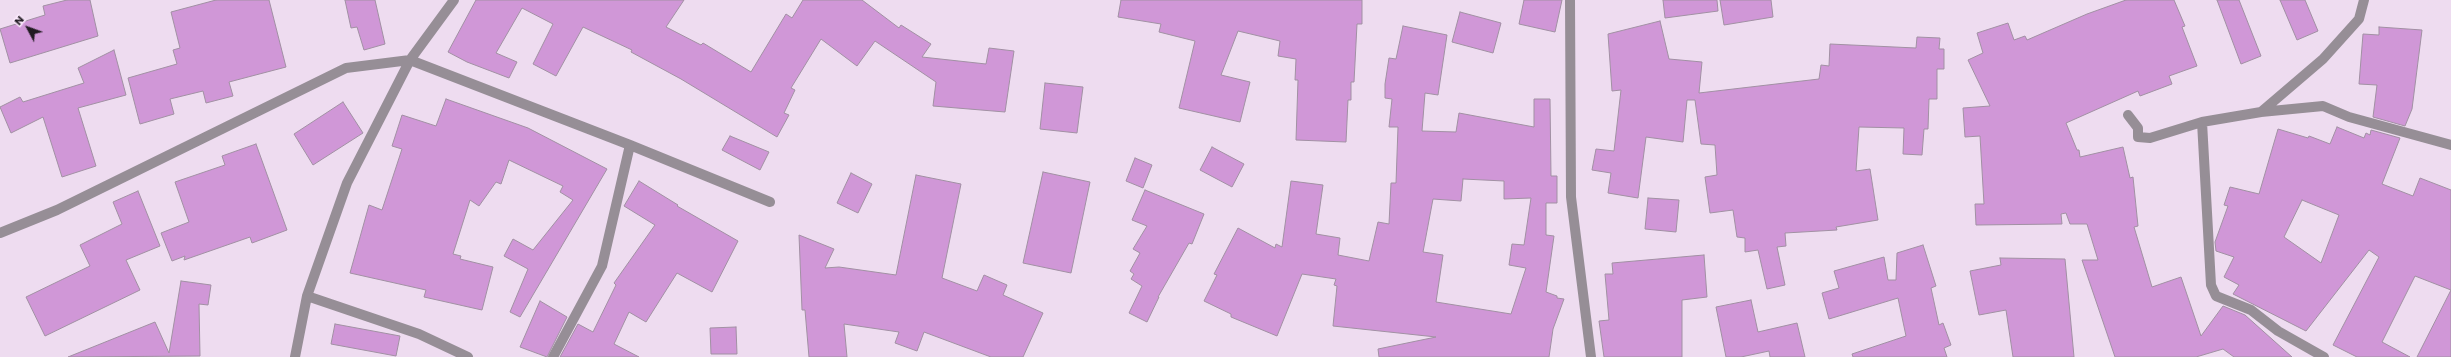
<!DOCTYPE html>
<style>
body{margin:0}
#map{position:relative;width:2451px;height:357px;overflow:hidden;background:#eedcf0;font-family:Poppins,sans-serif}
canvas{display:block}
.north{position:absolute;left:8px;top:8px;width:40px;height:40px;-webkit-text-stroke:3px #fbe9fd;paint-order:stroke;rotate:311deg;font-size:11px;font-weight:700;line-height:16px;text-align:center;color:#211b22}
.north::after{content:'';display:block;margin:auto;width:14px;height:18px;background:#211b22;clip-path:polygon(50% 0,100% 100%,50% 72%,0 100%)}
</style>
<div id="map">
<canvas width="2451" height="357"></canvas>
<div class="north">N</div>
</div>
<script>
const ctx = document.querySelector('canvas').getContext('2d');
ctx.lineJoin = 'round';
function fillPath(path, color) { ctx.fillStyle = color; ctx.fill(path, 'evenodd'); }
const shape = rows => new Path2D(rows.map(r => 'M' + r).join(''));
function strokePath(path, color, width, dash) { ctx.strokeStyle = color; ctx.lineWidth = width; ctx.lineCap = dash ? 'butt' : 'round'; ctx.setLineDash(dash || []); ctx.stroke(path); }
const building = shape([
 [67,0,90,0,98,36,10,63,0,29,45,15,43,6,67,0],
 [216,0,269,0,286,67,229,82,233,96,206,103,203,91,170,99,174,114,140,124,128,78,177,64,173,50,180,48,171,12,216,0],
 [345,0,375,0,385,44,364,50,357,27,351,28,345,0],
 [476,0,684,0,666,27,701,45,703,43,751,72,786,14,792,18,803,0,862,0,899,28,901,25,931,44,922,57,986,64,989,48,1014,51,1005,112,933,106,936,82,875,41,857,66,821,39,791,88,795,90,784,113,789,115,777,137,681,79,631,52,632,50,583,27,556,76,533,64,553,24,522,8,496,53,517,62,509,78,467,62,448,52,476,0],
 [1121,0,1362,0,1362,24,1357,24,1354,82,1351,82,1351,100,1348,100,1346,142,1296,140,1298,80,1295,80,1296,59,1278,56,1280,41,1238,31,1221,75,1250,82,1240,122,1179,108,1195,41,1159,32,1161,24,1118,17,1121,0],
 [1524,0,1562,0,1555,32,1519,24,1524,0],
 [1663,0,1717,0,1718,11,1665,18,1663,0],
 [1720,0,1771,0,1773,17,1724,25,1720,0],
 [2126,0,2174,0,2185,26,2182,27,2197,66,2169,76,2172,84,2140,96,2138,91,2066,123,2077,150,2079,150,2080,157,2123,147,2130,178,2133,177,2138,226,2134,227,2152,287,2181,277,2201,336,2223,306,2245,315,2292,357,2234,357,2223,349,2196,357,2115,357,2082,260,2098,260,2087,224,2070,224,2066,213,2061,214,2062,224,1976,225,1975,204,1984,204,1980,136,1965,137,1963,108,1990,106,1968,60,1983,53,1977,33,2008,23,2014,40,2025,36,2027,40,2087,14,2126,0],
 [2217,0,2239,0,2261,56,2241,64,2217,0],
 [2280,0,2305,0,2318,31,2297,40,2280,0],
 [1460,12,1501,23,1493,53,1452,42,1460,12],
 [1660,21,1669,59,1702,62,1699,93,1819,79,1821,65,1829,66,1830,44,1916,48,1917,37,1940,38,1939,49,1944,49,1944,69,1937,69,1937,99,1929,99,1928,129,1924,129,1922,155,1903,154,1904,128,1859,127,1856,171,1870,169,1878,220,1836,227,1837,230,1785,233,1786,246,1777,247,1785,285,1767,289,1758,250,1745,252,1745,238,1737,237,1733,210,1710,213,1705,177,1717,175,1715,145,1701,144,1695,100,1687,100,1683,142,1646,137,1638,198,1608,193,1611,173,1592,170,1596,149,1614,151,1621,90,1612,91,1608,34,1660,21],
 [1403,26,1447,35,1438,95,1425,93,1422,131,1456,132,1459,113,1534,127,1534,99,1550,99,1551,176,1557,176,1557,203,1546,203,1546,235,1554,236,1546,292,1557,296,1557,298,1564,299,1553,329,1549,357,1379,357,1378,349,1436,337,1333,326,1337,286,1334,285,1336,279,1302,274,1277,336,1231,317,1231,314,1204,301,1217,275,1214,274,1238,228,1275,248,1276,244,1282,247,1291,181,1323,185,1316,234,1340,238,1338,255,1369,261,1378,222,1389,224,1391,183,1396,183,1398,127,1389,127,1392,99,1385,98,1385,84,1389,58,1396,59,1403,26],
 [1463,179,1504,181,1504,199,1531,198,1524,245,1512,244,1509,265,1526,268,1511,314,1436,302,1443,255,1423,252,1433,199,1461,201,1463,179],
 [2379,27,2422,30,2412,109,2405,126,2373,117,2377,85,2359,84,2363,34,2379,35,2379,27],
 [114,50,126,95,78,108,96,166,62,177,43,117,11,133,0,107,20,97,23,102,84,83,78,68,114,50],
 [1045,83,1083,87,1077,133,1040,129,1045,83],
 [446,99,528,128,607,169,520,317,510,312,528,269,504,256,513,239,533,250,573,200,560,192,563,186,509,160,501,184,496,182,479,206,470,200,453,254,461,256,460,259,493,267,482,310,424,297,426,290,350,273,369,205,382,210,402,149,392,146,402,115,436,126,446,99],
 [343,102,363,133,313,165,294,134,343,102],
 [2337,127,2364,138,2366,133,2370,135,2371,130,2400,138,2382,184,2413,196,2420,178,2451,190,2451,357,2417,357,2451,290,2415,276,2382,342,2410,357,2357,357,2333,345,2379,257,2369,250,2306,331,2233,294,2239,285,2224,277,2234,257,2216,251,2215,242,2228,206,2224,205,2230,187,2259,194,2278,129,2308,138,2309,136,2330,144,2337,127],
 [2302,200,2339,215,2321,263,2284,237,2302,200],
 [730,136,769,152,760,170,722,150,730,136],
 [256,144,287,230,252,243,250,237,184,260,185,256,172,261,161,233,189,222,175,182,225,165,222,156,256,144],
 [1212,147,1244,164,1232,187,1200,170,1212,147],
 [1135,158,1152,165,1143,188,1126,181,1135,158],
 [1043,172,1090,182,1071,273,1023,263,1043,172],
 [851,173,872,184,858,213,837,203,851,173],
 [916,175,961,184,942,278,977,291,984,275,1007,285,1003,295,1043,313,1023,357,991,357,924,332,917,351,895,343,899,332,844,324,847,357,809,357,805,310,802,310,799,235,834,249,825,268,839,267,896,275,916,175],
 [639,181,678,205,677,206,738,241,712,292,677,273,646,322,629,312,614,344,639,357,560,357,578,324,593,332,616,285,614,283,655,225,624,206,639,181],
 [1145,190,1204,214,1192,244,1189,243,1158,297,1159,297,1147,322,1129,313,1142,286,1131,279,1134,274,1130,271,1140,253,1133,249,1147,226,1132,220,1145,190],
 [138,191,160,246,126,260,140,290,45,336,26,297,90,266,80,245,122,224,113,202,138,191],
 [1648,198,1679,200,1676,232,1645,229,1648,198],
 [1923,245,1936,286,1931,288,1939,325,1943,323,1951,345,1944,348,1947,357,1853,357,1852,354,1906,336,1898,298,1829,319,1822,293,1839,288,1834,271,1884,257,1888,280,1896,280,1897,253,1923,245],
 [1704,255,1707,297,1682,300,1682,357,1604,357,1599,321,1609,320,1605,274,1613,274,1612,263,1704,255],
 [2000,258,2065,259,2074,357,2013,357,2006,310,1979,315,1970,271,2001,265,2000,258],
 [181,281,211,285,208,305,199,304,200,356,68,357,155,322,169,353,181,281],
 [1751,300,1758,332,1797,323,1805,357,1770,357,1769,351,1741,357,1726,357,1716,307,1751,300],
 [540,301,567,317,547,357,520,347,540,301],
 [335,324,400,336,396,356,331,344,335,324],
 [736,327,737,354,711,354,710,328,736,327]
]);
fillPath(building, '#d097d7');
strokePath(building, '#a190a3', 1);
strokePath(shape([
 [1570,0,1571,197,1591,357],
 [2261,112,2323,106,2349,117,2451,145],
 [2128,115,2138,128,2138,137,2150,138,2202,122,2261,112,2323,59,2359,19,2364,0],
 [2202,122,2211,285,2216,296,2251,310,2278,331,2324,357],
 [0,233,57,210,346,68,410,60,630,145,770,202],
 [307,296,419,334,468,357],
 [295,357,307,296,347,183,410,60,454,0],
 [553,357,602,266,630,145]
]), '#968e96', 10);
</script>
